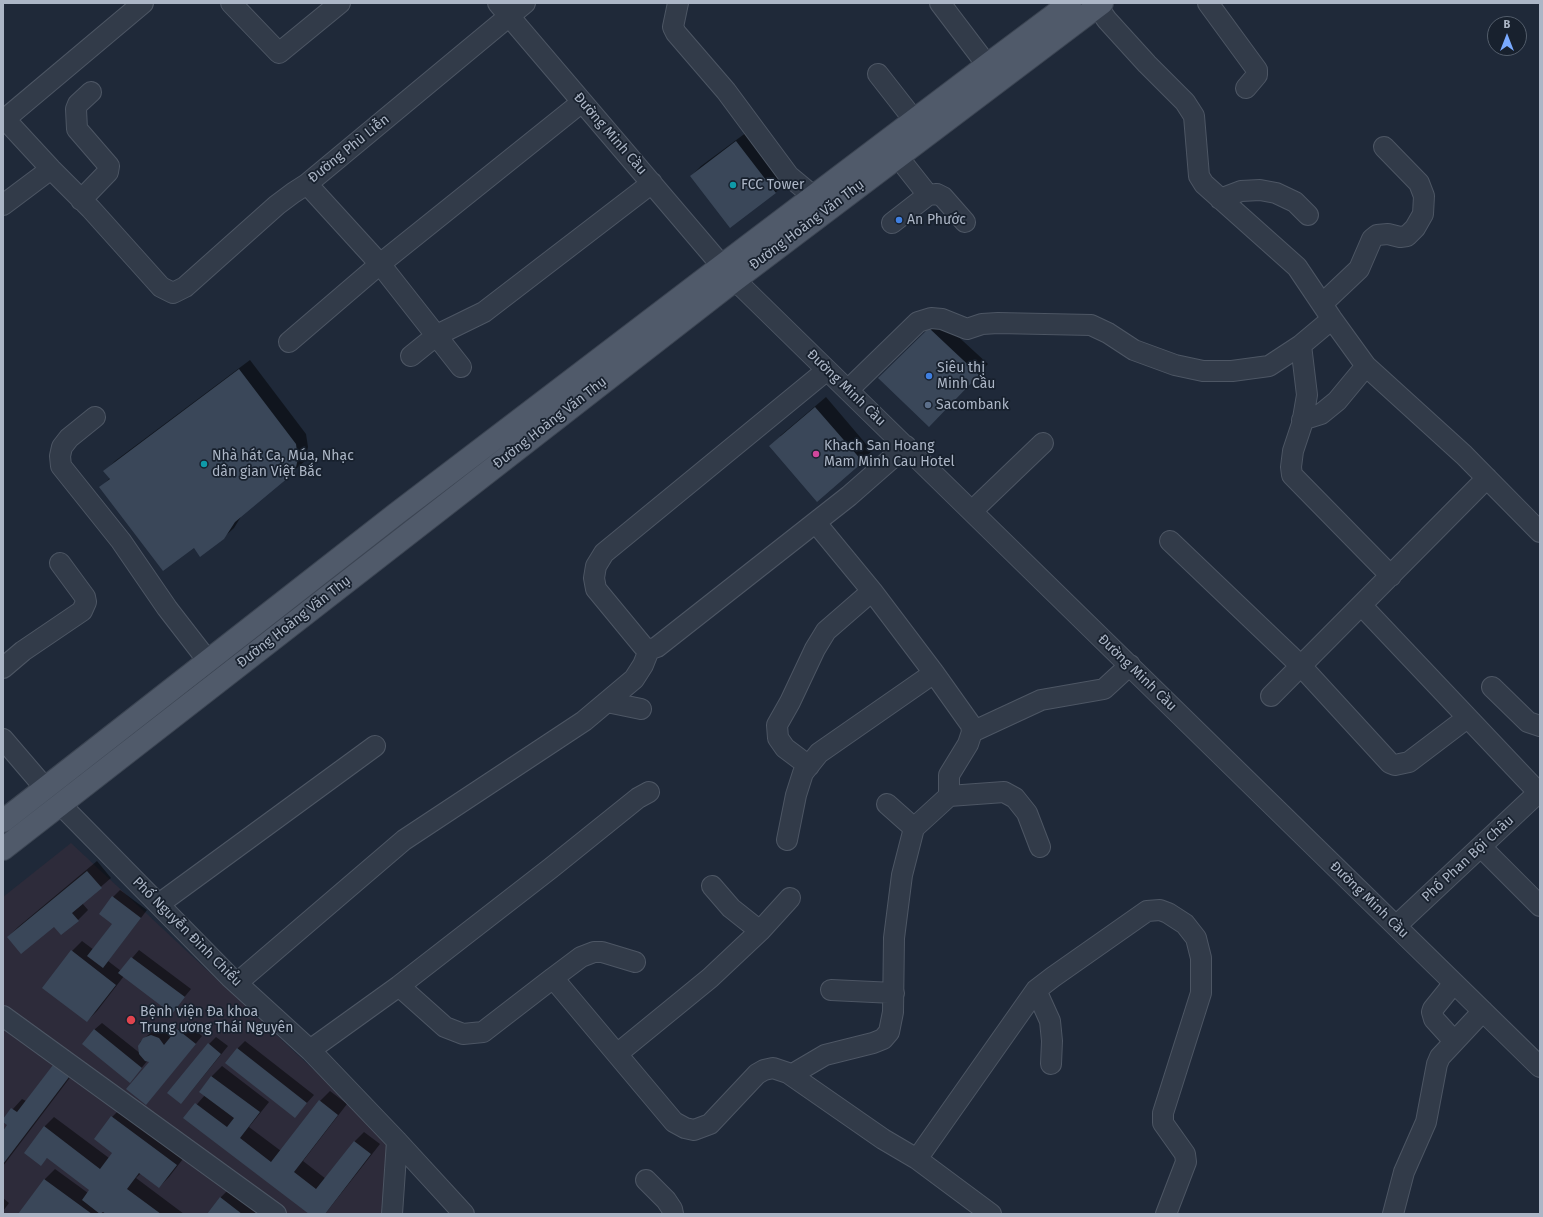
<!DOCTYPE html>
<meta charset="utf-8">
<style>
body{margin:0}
#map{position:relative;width:1543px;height:1217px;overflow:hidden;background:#1f2939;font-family:"Fira Sans",sans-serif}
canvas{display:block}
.frame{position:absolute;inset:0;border:4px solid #acb6c6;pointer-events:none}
.north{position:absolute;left:1487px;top:16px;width:40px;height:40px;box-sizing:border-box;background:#18212e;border:1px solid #535d6b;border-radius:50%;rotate:0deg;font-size:11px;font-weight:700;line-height:16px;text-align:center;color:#acb6c6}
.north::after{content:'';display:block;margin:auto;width:14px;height:18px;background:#79aaff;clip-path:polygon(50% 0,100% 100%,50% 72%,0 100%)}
</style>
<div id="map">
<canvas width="1543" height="1217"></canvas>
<div class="frame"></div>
<div class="north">B</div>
</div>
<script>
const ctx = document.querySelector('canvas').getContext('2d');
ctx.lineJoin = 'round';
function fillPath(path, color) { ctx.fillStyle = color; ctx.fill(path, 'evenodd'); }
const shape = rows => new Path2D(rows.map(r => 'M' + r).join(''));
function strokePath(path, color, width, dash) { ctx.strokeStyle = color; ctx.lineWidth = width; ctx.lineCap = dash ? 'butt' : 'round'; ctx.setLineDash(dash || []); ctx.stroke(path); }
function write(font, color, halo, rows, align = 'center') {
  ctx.font = font + ' "Fira Sans",sans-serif'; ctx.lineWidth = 3.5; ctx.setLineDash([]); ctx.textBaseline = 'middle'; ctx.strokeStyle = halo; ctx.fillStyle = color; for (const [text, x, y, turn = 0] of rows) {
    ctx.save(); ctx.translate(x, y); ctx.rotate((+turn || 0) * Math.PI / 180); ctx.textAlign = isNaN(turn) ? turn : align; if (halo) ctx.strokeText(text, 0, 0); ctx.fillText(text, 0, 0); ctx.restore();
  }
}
fillPath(shape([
 [71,843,391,1142,385,1214,3,1214,3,897]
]), '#2d2b3a');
fillPath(shape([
 [747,132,786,183,775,193,691,176,701,166],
 [939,319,988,364,939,415,880,378],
 [250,360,306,434,308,447,305,461,242,515,234,528,223,538,194,547,101,487,110,478,105,471,115,461],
 [826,397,872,451,817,500,780,436],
 [97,861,111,878,82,903,88,910,78,920,8,937,18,927],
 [120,890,147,910,108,961,121,971,139,950,191,989,172,1012,124,976,97,1011,87,1021,72,951,82,941,94,950,113,924,113,897],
 [185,1022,202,1036,146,1104,150,1062,148,1060,130,1082,94,1030,102,1023,141,1054,139,1050,140,1042,155,1029,163,1029,166,1031,171,1038],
 [216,1037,228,1046,188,1095,209,1044],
 [245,1041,314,1095,295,1116,237,1049],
 [63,1056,78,1067,3,1166,3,1132,9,1125,3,1120,22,1099,26,1101,53,1066],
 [222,1066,269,1102,249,1127,281,1151,320,1101,330,1091,347,1104,303,1161,326,1179,354,1142,364,1132,380,1144,325,1214,311,1214,185,1118,205,1095,200,1091,212,1076],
 [122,1107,186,1155,169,1177,159,1187,141,1173,136,1178,184,1214,19,1214,45,1179,55,1169,88,1193,91,1189,48,1157,41,1164,44,1127,54,1117,109,1158,113,1153,95,1139,112,1117],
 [230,1188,266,1214,208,1214,220,1198],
 [3,1198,9,1203,3,1211]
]), '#0007');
fillPath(shape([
 [736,141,776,193,730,228,690,176],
 [929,328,979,375,929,427,878,378],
 [239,369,296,444,298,458,295,472,235,522,224,539,200,557,194,548,163,571,99,487,110,479,103,471],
 [815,407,863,462,817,502,769,446],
 [87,871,102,888,72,913,79,921,61,935,54,927,21,954,7,937],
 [112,896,141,918,103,968,87,956,112,924,99,914],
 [71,950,116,985,87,1022,42,988],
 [131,957,185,997,172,1014,118,973],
 [94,1029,142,1068,130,1083,82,1044],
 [177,1029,196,1044,146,1105,126,1089,149,1062,145,1061,139,1054,138,1046,143,1038,151,1035,159,1038,164,1045],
 [208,1043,221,1054,181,1104,167,1093],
 [237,1048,307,1103,295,1118,225,1063],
 [53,1065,69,1077,3,1164,3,1131,7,1125,3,1122,3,1119,11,1108,17,1112],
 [211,1076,260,1112,240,1138,271,1162,319,1100,338,1115,294,1172,316,1189,354,1141,371,1154,325,1214,309,1214,183,1118,195,1103,227,1127,234,1118,199,1092],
 [111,1116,177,1165,159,1188,139,1173,127,1189,161,1214,106,1214,103,1212,100,1214,82,1200,89,1190,47,1158,41,1166,24,1153,44,1126,100,1169,112,1153,94,1139],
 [44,1179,92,1214,18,1214],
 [220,1197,242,1214,207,1214]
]), '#3a4759');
const minor = shape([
 [231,3,279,53,340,3],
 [498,3,722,266],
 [678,3,673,27,676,33,726,91,789,176,813,196],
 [940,3,987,65],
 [1208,3,1257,70,1257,75,1246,88],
 [1097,6,1107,20,1147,64,1185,102,1194,116,1199,176,1204,184,1297,267,1332,319,1366,366,1464,455,1540,532],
 [878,74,914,120],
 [3,117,51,169,91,209,161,287,173,293,185,287,277,205,293,193,307,184,525,3],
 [5,119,143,3],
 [898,157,928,195,937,194,943,197,965,222],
 [307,184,380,264,461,367],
 [1220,199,1241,191,1260,190,1276,193,1295,202,1308,215],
 [81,200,108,172,109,166,77,129,76,109,78,104,91,92],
 [3,205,51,169],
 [892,223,928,195],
 [735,280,1540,1067],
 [1322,304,1359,269,1372,239,1377,235,1388,234,1400,237,1407,236,1415,228,1423,214,1424,196,1419,183,1384,147],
 [289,342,380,264,582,102],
 [1301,345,1307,395,1302,424,1293,451,1291,467,1292,475,1391,576],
 [411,356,437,335,484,312,652,183],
 [827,370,604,553,596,566,594,578,596,589,643,646,649,650,657,647,849,496,906,446],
 [848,390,918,322,931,318,942,319,967,329,982,324,998,323,1091,325,1108,333,1134,350,1175,365,1203,371,1232,371,1269,366,1301,345,1332,319],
 [95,417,69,438,62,447,60,456,61,466,121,541,167,608,208,661],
 [1302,420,1321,414,1337,401,1366,366],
 [972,511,1043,443],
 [816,523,872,591,934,673,971,725,972,732,968,744,949,775,949,796,1004,792,1015,798,1027,813,1040,847],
 [1170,541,1301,666,1390,763,1395,765,1409,762,1467,718],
 [1362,606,1539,793],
 [3,668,23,651,82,611,86,602,85,597,60,563],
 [1492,687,1528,722,1540,726],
 [1271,696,1487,478],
 [607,702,641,709],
 [972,732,1041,700,1104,689,1130,665],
 [3,739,45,788],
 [809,766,785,748,778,738,777,725,790,702,815,649,826,631,872,591],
 [60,804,230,977,310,1050,397,1141,464,1214],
 [887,804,914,828],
 [787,840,796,795,803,773,819,753,934,673],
 [1481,847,1540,906],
 [712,886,731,908,760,931],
 [159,904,375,746],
 [1396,926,1540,791],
 [553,978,581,957,594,952,602,952,635,962],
 [237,983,404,840,584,721,634,679,643,665,649,650],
 [1454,983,1433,1009,1432,1012,1434,1019,1454,1041],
 [399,986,445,1027,463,1034,483,1032,553,978,674,1122,685,1128,694,1130,710,1124,757,1074,764,1070,773,1068,788,1073,883,1139,917,1159,991,1214],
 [831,990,894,993],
 [1036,990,1050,1021,1052,1041,1051,1064],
 [3,1016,276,1214],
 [310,1050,399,986,551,868,638,798,649,792],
 [617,1054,710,978,760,931,790,898],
 [791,1075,825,1055,873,1043,883,1039,889,1032,893,1012,894,938,902,875,914,828,949,796],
 [917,1159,1036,990,1053,977,1147,911,1160,910,1168,913,1185,924,1196,938,1201,958,1201,993,1163,1113,1163,1123,1185,1154,1186,1162,1166,1214],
 [646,1180,666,1200,672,1209,673,1214],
 [392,1214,397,1141],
 [1393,1214,1404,1172,1426,1122,1437,1064,1440,1057,1483,1011]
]);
const major = shape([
 [3,821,396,514,749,245,987,65,1070,3],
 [3,849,735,280,1102,3]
]);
strokePath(minor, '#4d5664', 22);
strokePath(major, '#3c4553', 24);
strokePath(minor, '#323b49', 20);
strokePath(major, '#505a6a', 22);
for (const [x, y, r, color] of [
 [733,185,4,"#0f9aa8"],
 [899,220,4,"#3f7fe0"],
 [929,376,4,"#3f7fe0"],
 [928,405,4,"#5c6f8a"],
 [816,454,4,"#d1479c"],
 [204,464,4,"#0f9aa8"],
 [131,1020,5,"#e0444e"]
]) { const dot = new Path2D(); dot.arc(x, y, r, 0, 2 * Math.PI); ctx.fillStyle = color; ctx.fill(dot); strokePath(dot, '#18212e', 1.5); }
write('14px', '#acb6c6', '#18212e', [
 ["Đường Minh Cầu",610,134,49],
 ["Đường Phù Liễn",349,149,-39],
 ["Đường Hoàng Văn Thụ",807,225,-37],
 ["Đường Minh Cầu",846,388,44],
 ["Đường Hoàng Văn Thụ",550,423,-38],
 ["Đường Hoàng Văn Thụ",294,622,-38],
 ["Đường Minh Cầu",1137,673,44],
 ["Phố Phan Bội Châu",1468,859,-43],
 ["Đường Minh Cầu",1369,900,44],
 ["Phố Nguyễn Đình Chiểu",187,932,45]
]);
write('14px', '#acb6c6', '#18212e', [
 ["FCC Tower",741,185],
 ["An Phước",907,220],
 ["Siêu thị",937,368],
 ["Minh Cầu",937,384],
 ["Sacombank",936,405],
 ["Khach San Hoang",824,446],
 ["Mam Minh Cau Hotel",824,462],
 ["Nhà hát Ca, Múa, Nhạc",212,456],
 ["dân gian Việt Bắc",212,472],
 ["Bệnh viện Đa khoa",140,1012],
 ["Trung ương Thái Nguyên",140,1028]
], 'left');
</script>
